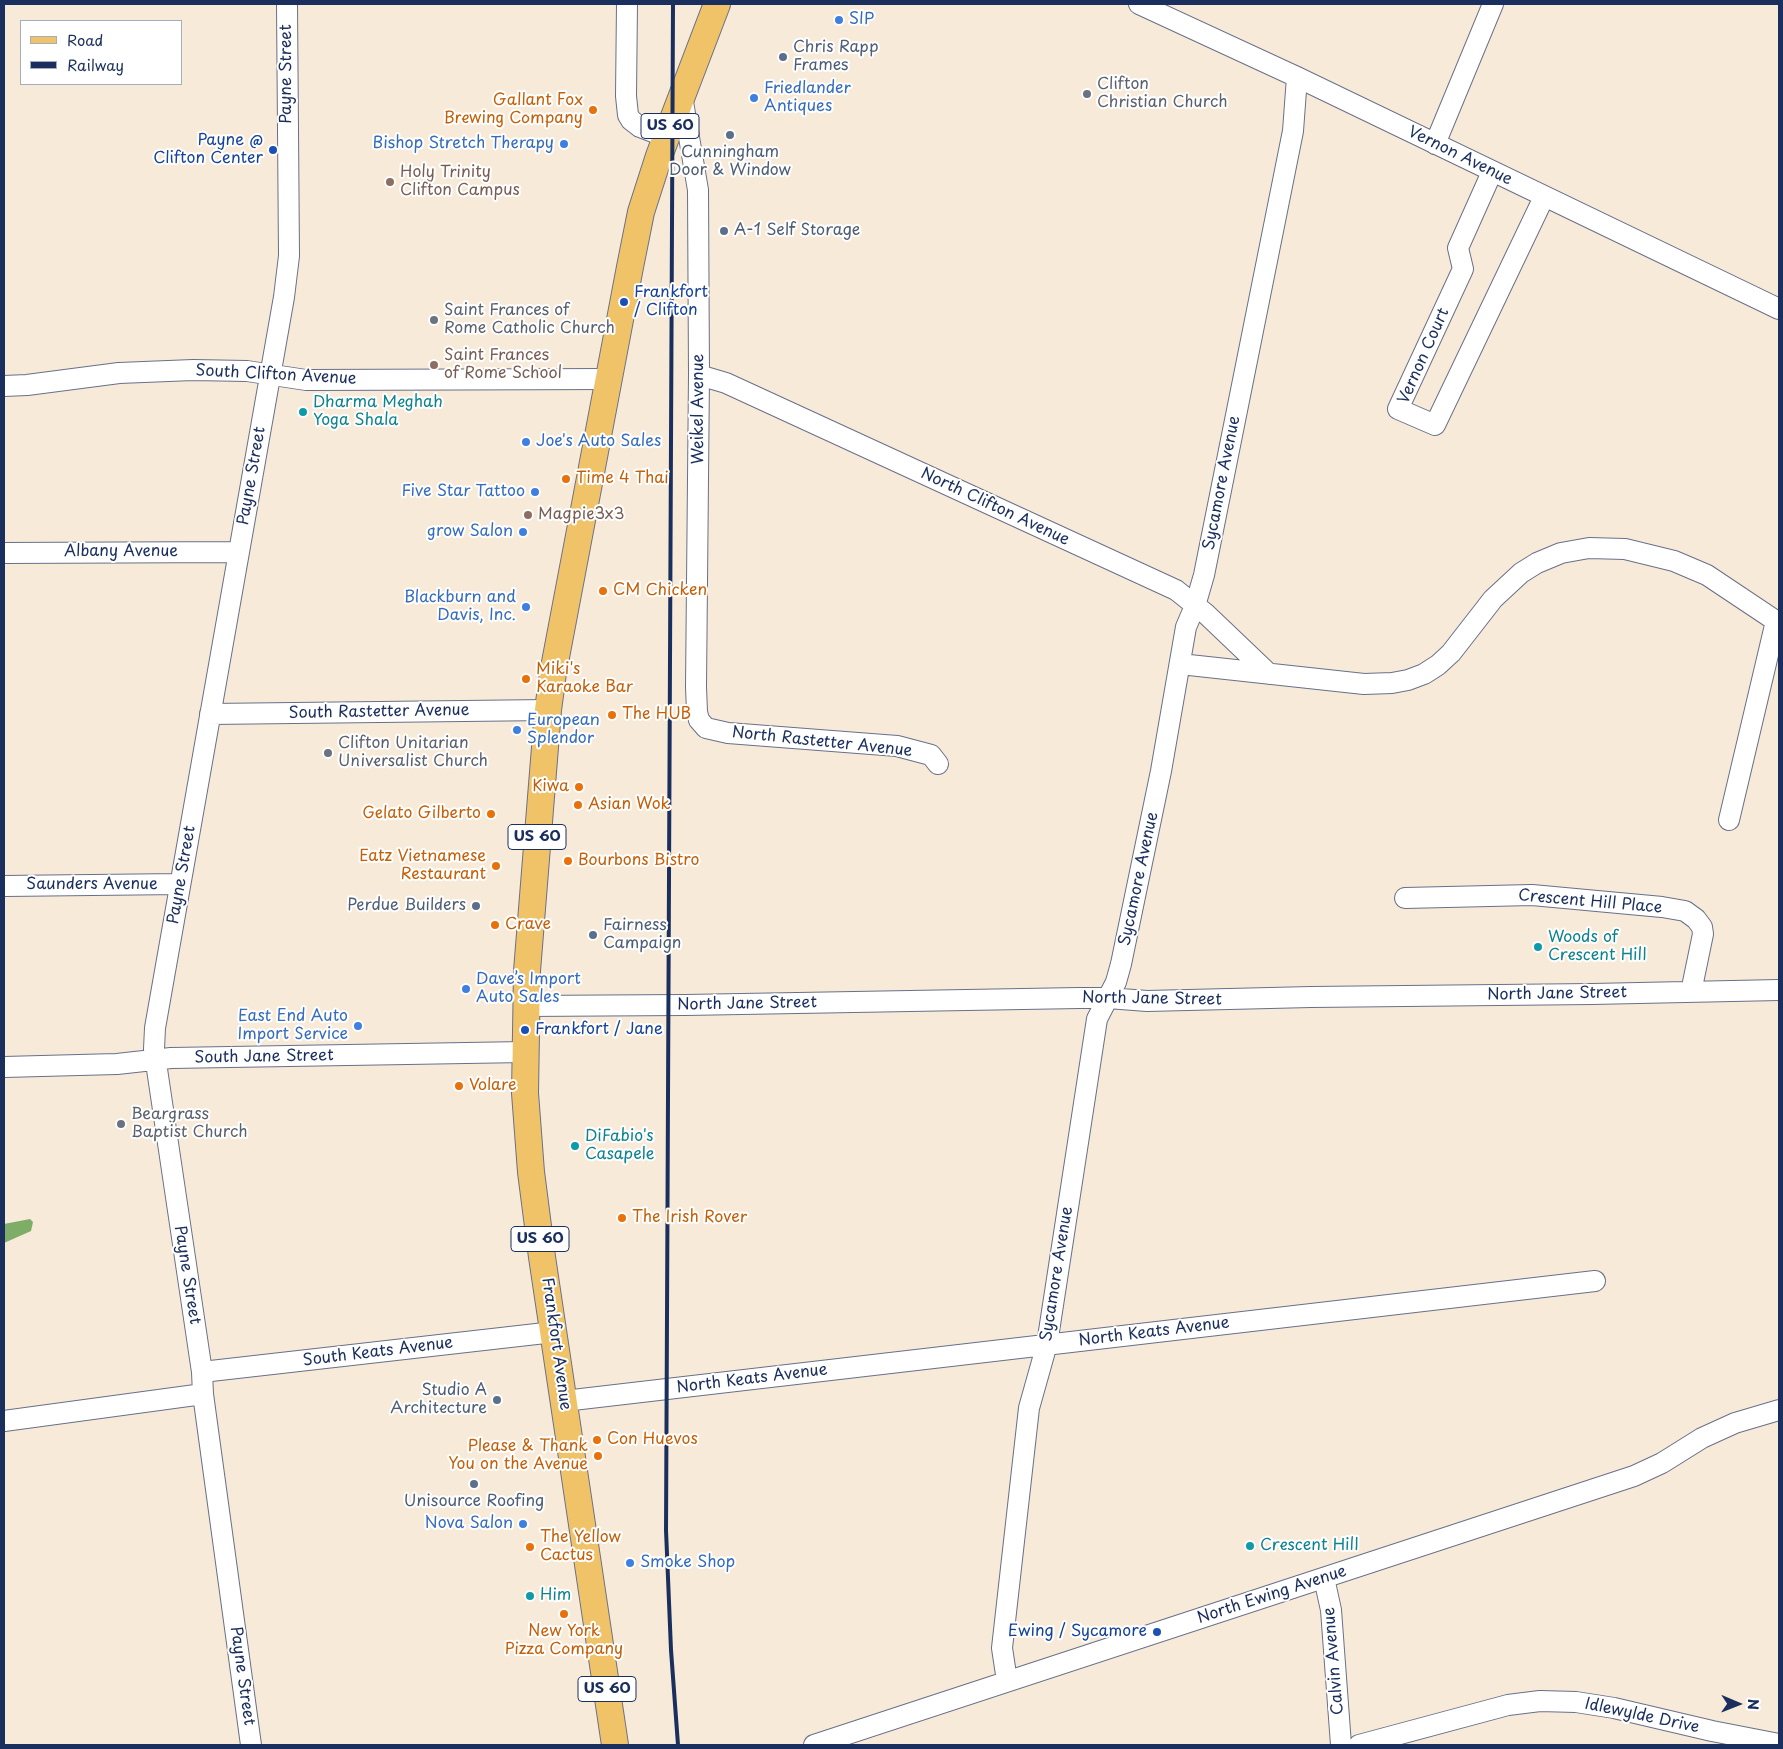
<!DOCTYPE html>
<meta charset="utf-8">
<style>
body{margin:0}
#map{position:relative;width:1783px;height:1749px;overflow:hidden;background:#f8ead8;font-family:"Playpen Sans",sans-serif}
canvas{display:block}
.frame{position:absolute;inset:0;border:5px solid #1b2f5e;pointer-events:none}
.legend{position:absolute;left:20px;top:20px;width:162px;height:65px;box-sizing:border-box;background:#fff;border:1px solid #a4acbf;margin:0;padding:6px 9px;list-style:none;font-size:15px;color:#1b2f5e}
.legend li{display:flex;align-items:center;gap:10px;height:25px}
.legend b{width:25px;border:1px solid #a4acbf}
.north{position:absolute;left:1713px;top:1679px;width:50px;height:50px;-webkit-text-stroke:4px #fff;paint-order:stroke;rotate:91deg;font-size:14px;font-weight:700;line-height:20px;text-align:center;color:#1b2f5e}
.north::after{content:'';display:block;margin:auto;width:18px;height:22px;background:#1b2f5e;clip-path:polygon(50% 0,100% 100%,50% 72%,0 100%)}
</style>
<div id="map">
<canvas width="1783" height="1749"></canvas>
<div class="frame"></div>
<ul class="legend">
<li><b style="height:6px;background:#f0c369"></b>Road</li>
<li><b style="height:6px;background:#1b2f5e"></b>Railway</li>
</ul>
<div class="north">N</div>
</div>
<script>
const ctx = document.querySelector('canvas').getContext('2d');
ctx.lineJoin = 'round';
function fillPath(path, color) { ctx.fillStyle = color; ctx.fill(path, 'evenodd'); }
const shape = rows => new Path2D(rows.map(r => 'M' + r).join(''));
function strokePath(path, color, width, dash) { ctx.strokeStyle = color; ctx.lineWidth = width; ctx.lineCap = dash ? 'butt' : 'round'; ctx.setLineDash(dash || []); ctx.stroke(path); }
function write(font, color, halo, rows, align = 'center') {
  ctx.font = font + ' "Playpen Sans",sans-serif'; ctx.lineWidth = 4; ctx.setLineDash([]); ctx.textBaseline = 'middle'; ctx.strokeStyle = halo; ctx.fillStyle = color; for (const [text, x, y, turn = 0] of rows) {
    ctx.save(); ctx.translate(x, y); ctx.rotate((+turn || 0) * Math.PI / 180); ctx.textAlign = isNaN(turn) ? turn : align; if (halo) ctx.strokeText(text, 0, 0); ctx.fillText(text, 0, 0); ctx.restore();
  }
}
fillPath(shape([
 [30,1219,33,1222,31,1231,4,1243,4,1224]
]), '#7ead67');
const minor = shape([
 [627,4,626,96,628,115,631,120,640,127,666,137],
 [1139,4,1297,77,1779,309],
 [682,96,698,190,699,375,696,687,697,712,699,720,706,728,728,733,897,746,931,755,938,764],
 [1435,144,1493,4],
 [1492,172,1458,248,1463,269,1398,409,1435,425,1544,197],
 [699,375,726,383,1176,590,1205,613,1269,674],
 [4,386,27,385,119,373,193,370,247,371,306,380,609,379],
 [4,553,238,552],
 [1180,664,1364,684,1392,683,1408,680,1424,674,1438,665,1451,653,1493,599,1521,573,1537,563,1561,553,1589,548,1625,549,1674,561,1707,575,1779,623],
 [210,714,548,710],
 [1729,820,1776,621],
 [4,886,180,884],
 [1405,898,1532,895,1662,907,1685,911,1696,919,1702,927,1703,934,1691,992],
 [525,1006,685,1005,1079,998,1108,998,1147,1001,1311,997,1592,994,1779,990],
 [4,1067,117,1064,171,1058,525,1052],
 [202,1372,554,1332],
 [564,1401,1595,1281],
 [4,1421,203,1394],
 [1324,1578,1331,1610,1341,1745],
 [1007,1681,1002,1648,1029,1408,1047,1344,1097,1019,1116,982,1121,964,1161,771,1186,627,1195,606,1204,575,1293,131,1297,77],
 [251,1745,203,1394,202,1372,154,1049,155,1028,284,297,289,256,287,4],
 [814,1745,1634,1476,1662,1463,1702,1438,1735,1423,1779,1410],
 [1359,1745,1508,1705,1540,1701,1576,1702,1614,1708,1712,1731,1779,1744]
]);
const major = shape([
 [615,1745,542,1257,531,1172,525,1093,527,971,548,710,553,673,630,267,641,212,659,156,717,4]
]);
strokePath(minor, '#687089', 22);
strokePath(major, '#687089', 28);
strokePath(minor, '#fff', 20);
strokePath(major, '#f0c369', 26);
strokePath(shape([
 [673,4,666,1530,671,1650,678,1745]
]), '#1b2f5e', 4);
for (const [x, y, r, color] of [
 [839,20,5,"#3f7fe0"],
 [783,57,5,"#5c6f8a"],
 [1087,94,5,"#6b7280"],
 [754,98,5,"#3f7fe0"],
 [593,110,5,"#e8710a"],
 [730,135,5,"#5c6f8a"],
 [564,144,5,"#3f7fe0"],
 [273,150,5,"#1a4fb4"],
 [390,182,5,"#8d6e63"],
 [724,231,5,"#5c6f8a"],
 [624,302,5,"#1a4fb4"],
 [434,320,5,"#6b7280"],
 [434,365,5,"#8d6e63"],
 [303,412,5,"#0f9aa8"],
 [526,442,5,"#3f7fe0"],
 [566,479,5,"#e8710a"],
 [535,492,5,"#3f7fe0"],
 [528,515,5,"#8d6e63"],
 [523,532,5,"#3f7fe0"],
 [603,591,5,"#e8710a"],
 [526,607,5,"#3f7fe0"],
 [526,679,5,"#e8710a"],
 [612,715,5,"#e8710a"],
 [517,730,5,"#3f7fe0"],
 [328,753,5,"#6b7280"],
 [579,787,5,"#e8710a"],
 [578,805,5,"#e8710a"],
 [491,814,5,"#e8710a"],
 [568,861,5,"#e8710a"],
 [496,866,5,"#e8710a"],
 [476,906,5,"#5c6f8a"],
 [495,925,5,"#e8710a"],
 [593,935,5,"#5c6f8a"],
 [1538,947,5,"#0f9aa8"],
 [466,989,5,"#3f7fe0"],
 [358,1026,5,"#3f7fe0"],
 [525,1030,5,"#1a4fb4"],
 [459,1086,5,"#e8710a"],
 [121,1124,5,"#6b7280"],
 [575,1146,5,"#0f9aa8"],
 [622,1218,5,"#e8710a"],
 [497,1400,5,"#5c6f8a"],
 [597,1440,5,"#e8710a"],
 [598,1456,5,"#e8710a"],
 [474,1484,5,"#5c6f8a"],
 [523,1524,5,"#3f7fe0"],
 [1250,1546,5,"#0f9aa8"],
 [530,1547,5,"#e8710a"],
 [630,1563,5,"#3f7fe0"],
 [530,1596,5,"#0f9aa8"],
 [564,1614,5,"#e8710a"],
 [1157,1632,5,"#1a4fb4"]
]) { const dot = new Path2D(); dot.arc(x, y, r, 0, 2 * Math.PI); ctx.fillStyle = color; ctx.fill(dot); strokePath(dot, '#fff', 2); }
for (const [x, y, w] of [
 [670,126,58],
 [537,837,58],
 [540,1239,58],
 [607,1689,58]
]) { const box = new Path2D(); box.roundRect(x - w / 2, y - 12.5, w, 25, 4); ctx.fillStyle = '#fff'; ctx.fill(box); strokePath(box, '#1b2f5e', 1); }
write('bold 15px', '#1b2f5e', null, [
 ["US 60",670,126],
 ["US 60",537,837],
 ["US 60",540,1239],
 ["US 60",607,1689]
]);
write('16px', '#366cbe', '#fff', [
 ["SIP",849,20],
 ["Friedlander",764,89],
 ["Antiques",764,107],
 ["Bishop Stretch Therapy",554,144,"right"],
 ["Joe's Auto Sales",536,442],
 ["Five Star Tattoo",525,492,"right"],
 ["grow Salon",513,532,"right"],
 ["Blackburn and",516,598,"right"],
 ["Davis, Inc.",516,616,"right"],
 ["European",527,721],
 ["Splendor",527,739],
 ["Dave’s Import",476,980],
 ["Auto Sales",476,998],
 ["East End Auto",348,1017,"right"],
 ["Import Service",348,1035,"right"],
 ["Nova Salon",513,1524,"right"],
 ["Smoke Shop",640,1563]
], 'left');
write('16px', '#4e5e75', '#fff', [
 ["Chris Rapp",793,48],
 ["Frames",793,66],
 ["Cunningham",730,153,"center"],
 ["Door & Window",730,171,"center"],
 ["A-1 Self Storage",734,231],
 ["Perdue Builders",466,906,"right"],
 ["Fairness",603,926],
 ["Campaign",603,944],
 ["Studio A",487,1391,"right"],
 ["Architecture",487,1409,"right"],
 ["Unisource Roofing",474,1502,"center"]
], 'left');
write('16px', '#1b2f5e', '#fff', [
 ["Payne Street",287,74,-90],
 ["Vernon Avenue",1460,156,26],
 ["Vernon Court",1424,356,-66],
 ["South Clifton Avenue",276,375,3],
 ["Weikel Avenue",699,409,-90],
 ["Payne Street",252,476,-80],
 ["Sycamore Avenue",1222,483,-79],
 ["North Clifton Avenue",995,507,25],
 ["Albany Avenue",121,552],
 ["South Rastetter Avenue",379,712,-1],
 ["North Rastetter Avenue",822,742,6],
 ["Payne Street",182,875,-80],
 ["Sycamore Avenue",1139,879,-78],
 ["Saunders Avenue",92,885],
 ["Crescent Hill Place",1590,902,5],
 ["North Jane Street",1557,994,-1],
 ["North Jane Street",1152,999,1],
 ["North Jane Street",747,1004,-1],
 ["South Jane Street",264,1057,-1],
 ["Sycamore Avenue",1057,1274,-81],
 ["Payne Street",187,1275,81],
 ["North Keats Avenue",1154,1332,-7],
 ["Frankfort Avenue",556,1344,82],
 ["South Keats Avenue",378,1352,-7],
 ["North Keats Avenue",752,1379,-7],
 ["North Ewing Avenue",1272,1595,-18],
 ["Calvin Avenue",1334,1661,-95],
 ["Payne Street",242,1676,82],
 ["Idlewylde Drive",1642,1716,12]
]);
write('16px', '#5b616d', '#fff', [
 ["Clifton",1097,85],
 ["Christian Church",1097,103],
 ["Saint Frances of",444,311],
 ["Rome Catholic Church",444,329],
 ["Clifton Unitarian",338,744],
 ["Universalist Church",338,762],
 ["Beargrass",131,1115],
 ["Baptist Church",131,1133]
], 'left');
write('16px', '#c56008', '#fff', [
 ["Gallant Fox",583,101,"right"],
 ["Brewing Company",583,119,"right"],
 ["Time 4 Thai",576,479],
 ["CM Chicken",613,591],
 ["Miki's",536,670],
 ["Karaoke Bar",536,688],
 ["The HUB",622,715],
 ["Kiwa",569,787,"right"],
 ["Asian Wok",588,805],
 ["Gelato Gilberto",481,814,"right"],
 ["Eatz Vietnamese",486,857,"right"],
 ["Restaurant",486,875,"right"],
 ["Bourbons Bistro",578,861],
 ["Crave",505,925],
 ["Volare",469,1086],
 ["The Irish Rover",632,1218],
 ["Con Huevos",607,1440],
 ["Please & Thank",588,1447,"right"],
 ["You on the Avenue",588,1465,"right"],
 ["The Yellow",540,1538],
 ["Cactus",540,1556],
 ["New York",564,1632,"center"],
 ["Pizza Company",564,1650,"center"]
], 'left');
write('16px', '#164399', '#fff', [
 ["Payne @",263,141],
 ["Clifton Center",263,159],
 ["Frankfort",634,293,"left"],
 ["/ Clifton",634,311,"left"],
 ["Frankfort / Jane",535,1030,"left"],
 ["Ewing / Sycamore",1147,1632]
], 'right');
write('16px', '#785e54', '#fff', [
 ["Holy Trinity",400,173],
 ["Clifton Campus",400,191],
 ["Saint Frances",444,356],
 ["of Rome School",444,374],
 ["Magpie3x3",538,515]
], 'left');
write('16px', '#0d838f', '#fff', [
 ["Dharma Meghah",313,403],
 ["Yoga Shala",313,421],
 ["Woods of",1548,938],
 ["Crescent Hill",1548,956],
 ["DiFabio's",585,1137],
 ["Casapele",585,1155],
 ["Crescent Hill",1260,1546],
 ["Him",540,1596]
], 'left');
</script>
